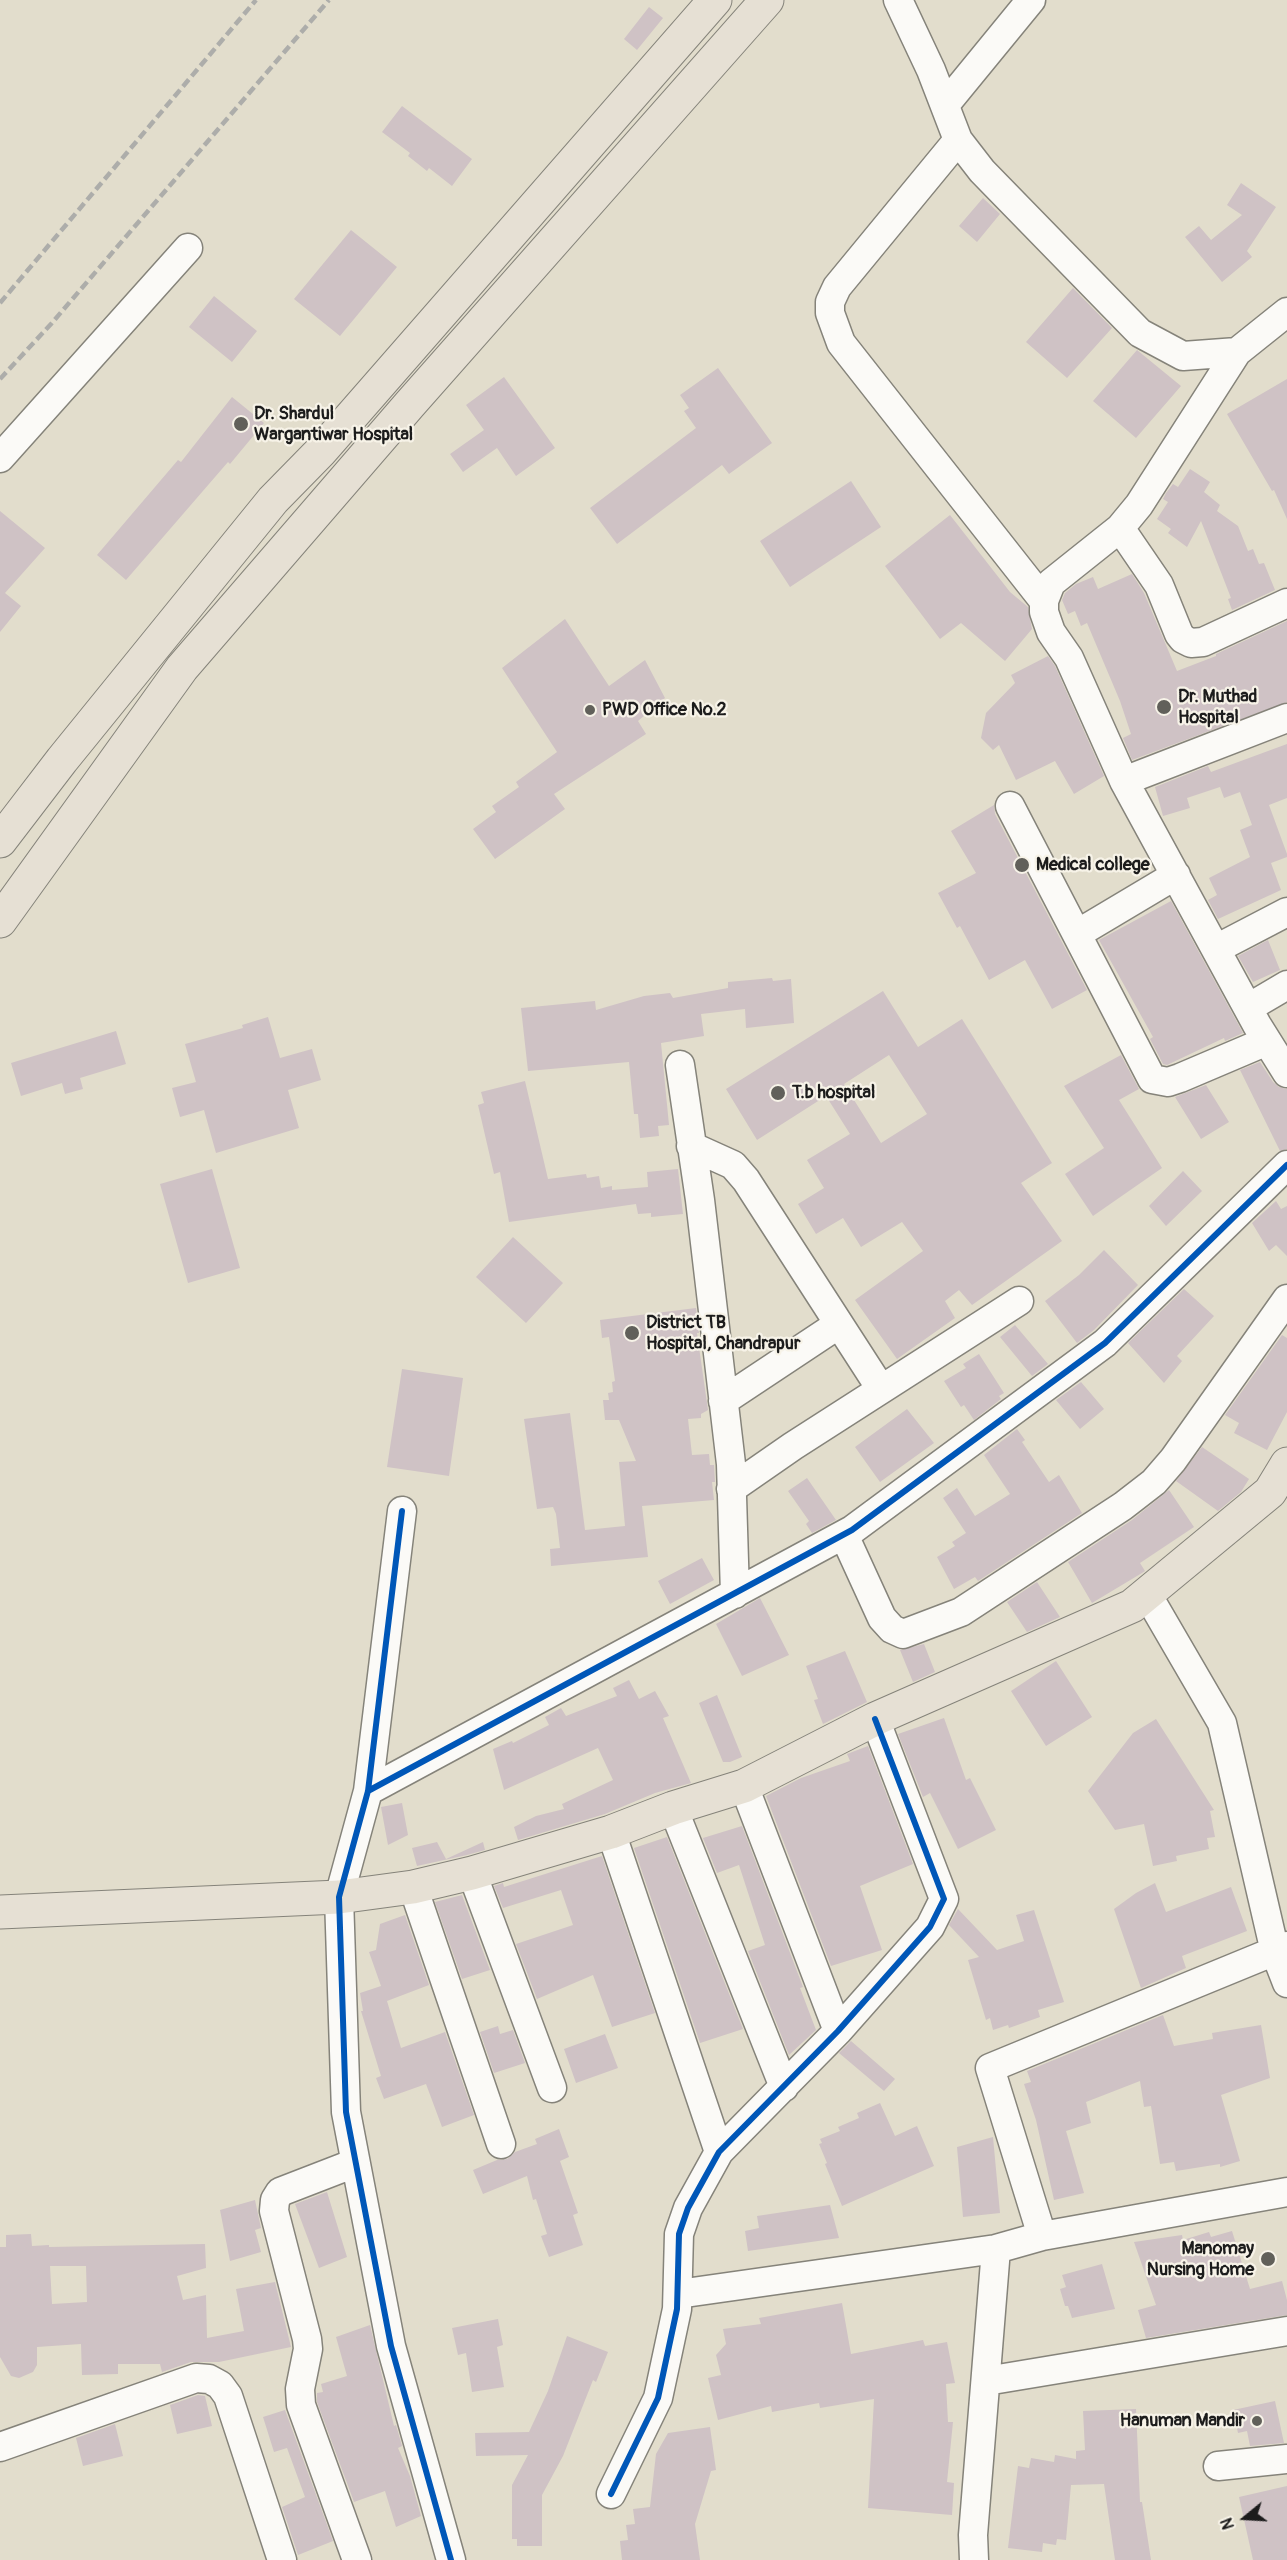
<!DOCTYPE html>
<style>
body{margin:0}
#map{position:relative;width:1287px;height:2560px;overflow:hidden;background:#e2ddcc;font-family:Pangolin,sans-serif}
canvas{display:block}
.north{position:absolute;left:1215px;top:2488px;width:60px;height:60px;-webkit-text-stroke:4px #f7f3e8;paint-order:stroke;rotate:252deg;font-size:16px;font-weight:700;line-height:24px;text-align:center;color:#1c1c1c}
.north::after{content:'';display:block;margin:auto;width:21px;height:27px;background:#1c1c1c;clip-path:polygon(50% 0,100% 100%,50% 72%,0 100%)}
</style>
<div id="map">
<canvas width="1287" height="2560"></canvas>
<div class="north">N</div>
</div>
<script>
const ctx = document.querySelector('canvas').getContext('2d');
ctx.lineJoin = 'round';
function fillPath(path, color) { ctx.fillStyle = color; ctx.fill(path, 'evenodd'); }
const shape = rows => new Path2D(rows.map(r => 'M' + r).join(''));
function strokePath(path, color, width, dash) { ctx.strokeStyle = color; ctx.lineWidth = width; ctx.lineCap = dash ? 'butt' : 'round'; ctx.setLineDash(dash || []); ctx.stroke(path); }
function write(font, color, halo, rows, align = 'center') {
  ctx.font = font + ' Pangolin,sans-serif'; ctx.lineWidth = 4.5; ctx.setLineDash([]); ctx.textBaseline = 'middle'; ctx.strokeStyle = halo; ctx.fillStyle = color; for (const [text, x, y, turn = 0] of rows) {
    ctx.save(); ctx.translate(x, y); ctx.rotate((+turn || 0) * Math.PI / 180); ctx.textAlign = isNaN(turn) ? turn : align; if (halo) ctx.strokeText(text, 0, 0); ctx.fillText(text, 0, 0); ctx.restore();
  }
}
fillPath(shape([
 [649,7,663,18,637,50,624,39],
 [402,106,472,159,452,186,429,168,427,171,408,156,410,153,382,132],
 [1241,183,1276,207,1247,251,1252,257,1222,282,1185,237,1199,226,1211,240,1242,215,1227,205],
 [983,198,1000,214,977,242,959,226],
 [351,230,397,267,340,336,294,299],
 [1073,288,1112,328,1067,378,1026,342],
 [214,296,257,331,232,362,189,327],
 [1137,350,1181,386,1136,438,1093,401],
 [718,368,772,443,729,474,722,465,617,544,590,508,696,428,684,411,689,408,680,395],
 [504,377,555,448,516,476,497,448,463,472,450,454,484,430,466,405],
 [1287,379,1287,519,1274,490,1272,491,1227,414],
 [232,397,264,423,230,464,228,462,126,580,97,555,178,460,181,462],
 [1190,469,1210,482,1204,492,1220,505,1217,511,1238,526,1248,551,1253,549,1259,564,1264,563,1275,590,1232,610,1228,599,1231,598,1201,521,1187,547,1168,533,1171,529,1157,519,1168,502,1163,499,1166,493,1173,484,1178,487],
 [851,481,881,527,790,587,760,541],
 [0,511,45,548,5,593,21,606,0,632],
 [950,515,1010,592,1028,607,1032,629,1005,661,961,623,940,639,885,566],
 [1132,574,1144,593,1177,671,1216,656,1216,654,1287,621,1287,702,1132,760,1123,738,1131,734,1120,701,1087,623,1081,626,1075,611,1068,614,1062,600,1065,593,1076,584,1093,577,1098,589],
 [565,619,609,686,645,660,665,698,638,721,646,734,554,794,565,809,495,859,473,829,496,812,492,806,519,787,516,782,557,752,502,668],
 [1048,656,1055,666,1104,776,1074,794,1055,761,1016,780,999,745,993,750,981,738,986,713,1015,683,1011,675],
 [1287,744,1287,798,1269,805,1287,854,1287,857,1271,863,1281,890,1218,919,1208,900,1217,895,1209,878,1250,857,1240,830,1252,825,1240,792,1224,798,1220,787,1187,798,1190,808,1163,816,1155,787,1208,766,1211,772],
 [994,805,995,814,1087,990,1052,1009,1025,960,989,980,960,926,957,928,938,893,976,873,951,831],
 [1171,901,1243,1033,1225,1041,1224,1038,1167,1065,1163,1064,1150,1039,1153,1037,1099,940],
 [1268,940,1280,970,1253,982,1238,956],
 [772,978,773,981,791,979,794,1023,746,1028,745,1009,701,1014,704,1036,661,1043,669,1125,658,1126,659,1136,640,1138,638,1114,634,1114,629,1062,528,1071,521,1008,595,1001,596,1010,644,996,670,993,673,998,728,988,728,982],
 [883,991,918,1047,962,1019,1052,1163,1021,1183,1062,1241,972,1305,959,1290,945,1301,955,1318,897,1359,855,1300,923,1251,902,1222,861,1247,843,1218,816,1234,798,1204,824,1188,807,1160,850,1134,826,1096,757,1140,726,1089],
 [889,1055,927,1114,881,1143,844,1084],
 [268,1017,280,1058,312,1049,321,1080,288,1090,299,1128,216,1153,204,1110,180,1117,172,1088,196,1082,185,1044,243,1028,242,1025],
 [116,1031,126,1064,80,1078,83,1089,65,1094,62,1083,21,1096,11,1063],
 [1121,1055,1139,1089,1119,1100,1162,1168,1093,1216,1065,1174,1104,1148,1064,1086],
 [1260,1062,1273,1082,1279,1087,1287,1089,1287,1149,1280,1151,1240,1070],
 [525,1081,548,1179,586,1174,587,1178,599,1176,601,1188,612,1186,612,1190,648,1187,647,1172,678,1169,683,1214,651,1217,651,1213,638,1214,636,1204,509,1222,500,1172,494,1174,478,1105,484,1103,481,1092],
 [1206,1085,1229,1122,1201,1139,1175,1097],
 [212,1169,240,1268,188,1283,160,1184],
 [1183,1171,1202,1191,1166,1226,1149,1206],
 [1276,1201,1281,1209,1287,1206,1287,1256,1276,1245,1269,1251,1252,1223],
 [513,1237,563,1283,526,1323,476,1277],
 [1104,1250,1138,1285,1094,1330,1077,1343,1045,1301,1079,1275],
 [1184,1289,1214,1316,1177,1356,1182,1361,1164,1383,1128,1343],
 [696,1308,699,1333,697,1333,708,1410,701,1414,701,1418,688,1419,692,1455,709,1454,710,1465,714,1465,715,1482,712,1482,714,1500,642,1506,648,1557,551,1566,550,1549,560,1548,556,1514,553,1507,537,1509,524,1419,570,1413,585,1530,625,1526,619,1462,636,1461,619,1420,605,1420,603,1400,609,1400,608,1393,613,1392,612,1382,615,1381,609,1337,602,1338,600,1320],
 [1015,1325,1048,1364,1032,1376,1000,1337],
 [1282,1335,1287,1338,1287,1412,1267,1450,1234,1433,1239,1423,1225,1415],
 [979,1354,1004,1393,999,1396,1001,1399,974,1420,964,1405,961,1407,944,1381,966,1368,963,1364],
 [402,1369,463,1378,449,1476,387,1467],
 [1081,1382,1104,1409,1080,1429,1056,1400],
 [907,1409,934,1443,880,1482,855,1447],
 [1017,1429,1025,1440,1022,1442,1049,1482,1059,1475,1082,1513,978,1581,975,1577,954,1589,937,1557,955,1546,952,1542,966,1533,943,1498,957,1488,975,1516,1010,1494,984,1455],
 [1202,1447,1249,1479,1241,1492,1218,1511,1176,1481],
 [807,1478,836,1520,812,1533,806,1524,809,1521,788,1491],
 [1169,1490,1194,1527,1140,1563,1145,1571,1142,1573,1092,1603,1068,1562,1132,1520],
 [702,1558,714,1580,670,1604,658,1581],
 [1037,1582,1060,1617,1027,1632,1007,1602],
 [760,1598,789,1655,742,1676,716,1624],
 [924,1644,935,1672,913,1682,900,1650],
 [845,1651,867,1702,823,1724,814,1700,818,1699,806,1666],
 [1056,1661,1092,1717,1046,1746,1011,1691],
 [629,1680,639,1699,655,1691,669,1716,663,1718,691,1783,655,1793,605,1814,518,1840,514,1827,536,1816,564,1809,562,1804,613,1780,598,1748,504,1790,493,1749,512,1741,513,1743,549,1725,545,1717,561,1708,566,1716,617,1696,613,1688],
 [717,1695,742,1757,730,1762,723,1762,699,1703],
 [944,1718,966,1780,970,1778,996,1830,958,1849,930,1793,923,1797,898,1734],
 [1156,1719,1214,1810,1210,1811,1215,1837,1207,1838,1209,1849,1176,1856,1177,1861,1153,1866,1144,1824,1115,1830,1088,1791,1133,1733],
 [868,1746,913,1864,860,1886,882,1950,831,1966,766,1796,801,1778,850,1761,847,1754],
 [402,1803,408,1835,388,1845,381,1807],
 [742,1826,803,1987,800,1988,816,2030,789,2055,748,1951,765,1945,739,1865,717,1873,703,1838],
 [667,1837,743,2029,700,2043,634,1848],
 [437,1842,446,1859,483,1842,485,1850,467,1855,417,1866,412,1848],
 [602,1856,655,2013,612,2027,593,1975,537,1999,516,1944,573,1925,561,1890,503,1908,494,1886,503,1883,504,1887],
 [1155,1883,1166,1912,1231,1887,1247,1931,1182,1956,1186,1968,1141,1988,1114,1909,1136,1893],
 [462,1895,490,1970,462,1979,435,1902],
 [958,1909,997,1950,1024,1941,1016,1915,1034,1910,1064,2002,1038,2010,1040,2017,1009,2028,1008,2025,993,2030,990,2018,986,2020,968,1960,979,1957,949,1925],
 [405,1915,429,1985,387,2001,401,2048,445,2032,474,2115,442,2127,426,2084,384,2099,376,2078,381,2076,361,2011,363,2011,360,1993,381,1986,369,1952,376,1950,380,1924],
 [1163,2015,1174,2046,1213,2039,1212,2033,1261,2025,1270,2078,1221,2095,1240,2161,1220,2167,1220,2164,1176,2171,1174,2162,1160,2164,1151,2106,1144,2107,1140,2081,1086,2102,1091,2123,1066,2131,1084,2193,1054,2200,1036,2120,1024,2084,1031,2082,1027,2071],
 [498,2026,500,2034,513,2030,525,2063,494,2073,480,2032],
 [605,2034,618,2068,576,2083,564,2049],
 [851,2041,895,2079,884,2091,839,2053],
 [880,2103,895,2136,917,2126,934,2166,842,2206,825,2164,827,2163,819,2144,822,2143,820,2139,840,2131,838,2127,859,2118,857,2113],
 [559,2129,569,2157,560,2161,578,2213,573,2215,583,2245,549,2257,541,2236,547,2234,536,2199,533,2200,527,2176,483,2194,473,2170,497,2160,507,2159,515,2152,537,2144,535,2139],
 [993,2137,1000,2213,963,2217,957,2147],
 [327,2192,347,2257,319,2268,295,2204],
 [255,2200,261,2228,255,2230,261,2252,230,2261,220,2210],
 [830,2205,839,2238,748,2251,745,2231,759,2228,757,2216],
 [1232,2231,1250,2289,1282,2281,1287,2300,1287,2315,1146,2338,1138,2310,1156,2305,1134,2242,1182,2235,1183,2240,1209,2232,1211,2237],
 [31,2234,32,2246,49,2245,49,2247,205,2244,206,2268,177,2276,183,2300,206,2295,207,2338,244,2331,236,2289,275,2282,291,2347,219,2362,191,2362,162,2372,160,2364,118,2364,118,2374,82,2375,81,2344,37,2347,37,2365,33,2372,19,2378,11,2376,0,2357,0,2247,6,2247,6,2235],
 [50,2266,86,2266,87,2302,52,2304],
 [1102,2264,1115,2309,1072,2318,1068,2306,1065,2306,1060,2289,1066,2287,1062,2275],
 [842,2303,851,2354,923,2340,925,2346,947,2342,955,2383,946,2384,948,2422,953,2422,947,2482,954,2483,952,2515,868,2508,874,2399,820,2408,819,2403,772,2412,771,2406,718,2420,708,2378,721,2375,716,2355,726,2344,723,2329,761,2324,759,2318],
 [498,2319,503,2345,497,2347,504,2387,472,2392,466,2353,458,2355,452,2328],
 [370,2325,394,2426,396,2425,402,2446,398,2448,410,2476,421,2516,396,2527,385,2491,354,2502,317,2402,317,2393,323,2392,321,2384,347,2376,336,2337],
 [567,2336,608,2352,596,2382,593,2380,563,2456,542,2495,542,2546,517,2546,517,2539,512,2539,512,2485,528,2455,476,2456,475,2433,529,2432,548,2391],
 [198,2395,205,2396,212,2426,177,2434,170,2405],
 [1275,2401,1284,2443,1250,2446,1247,2431,1238,2433,1233,2410],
 [1136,2409,1140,2502,1142,2502,1151,2560,1115,2560,1104,2484,1071,2485,1066,2540,1057,2539,1056,2545,1043,2543,1042,2552,1008,2548,1018,2466,1029,2468,1031,2458,1054,2462,1055,2455,1076,2459,1076,2451,1085,2450,1083,2411],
 [285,2410,333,2541,298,2555,282,2507,305,2497,287,2448,274,2452,263,2417],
 [115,2424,123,2456,83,2466,76,2438],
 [710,2427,716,2470,711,2471,695,2524,700,2560,622,2560,620,2541,628,2540,626,2525,635,2524,633,2509,650,2507,656,2454,668,2433],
 [1287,2486,1287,2560,1253,2560,1239,2497]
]), '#cfc2c5');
const minor = shape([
 [898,0,931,70,958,140,982,171,1140,333,1183,356,1237,352,1287,312],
 [945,105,1031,0],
 [958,140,837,287,830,302,830,313,841,343,1044,601],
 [1237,352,1139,505,1120,528,1051,583,1044,601,1044,612,1051,632,1069,658,1124,781,1257,1025,1287,1073],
 [0,458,188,248],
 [1120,528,1159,585,1179,634,1183,639,1191,643,1203,642,1287,603],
 [1124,781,1287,718],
 [1010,806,1152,1079,1168,1082,1180,1078,1267,1041],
 [1077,934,1176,875],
 [1216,949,1287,912],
 [1248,1008,1287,985],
 [680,1065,700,1200,731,1464,735,1594],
 [691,1146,733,1165,746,1180,881,1389],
 [723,1401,839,1324],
 [731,1489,793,1446,1019,1301],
 [402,1511,368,1791,339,1897,346,2112,391,2346,451,2560],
 [844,1535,882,1618,892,1629,903,1634,961,1612,1123,1506,1154,1482,1173,1460,1287,1299],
 [1147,1594,1222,1723,1275,1952,1287,1983],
 [744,1786,838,2031],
 [368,1791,852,1530,1105,1343,1287,1165],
 [673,1808,784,2087],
 [611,1832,719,2152],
 [472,1873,552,2088],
 [413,1887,501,2144],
 [355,2163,280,2192,275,2200,274,2211,307,2339,308,2349,300,2389,301,2405,357,2560],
 [1042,2236,990,2068,1287,1946],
 [678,2294,996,2249],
 [986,2381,1287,2331],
 [0,2447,196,2378,209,2379,220,2385,228,2396,282,2560],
 [1218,2466,1287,2459],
 [611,2494,658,2398,677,2309,679,2234,688,2208,719,2152,838,2031,930,1927,944,1899,875,1719],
 [974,2560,973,2535,996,2249,1042,2236,1287,2192]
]);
const major = shape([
 [0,841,62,760,273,500,321,451,715,0],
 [0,921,182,668,410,404,767,0],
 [0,1912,339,1897,413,1887,472,1873,611,1832,673,1808,744,1786,875,1719,1132,1606,1270,1492,1287,1464]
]);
strokePath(minor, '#85837a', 31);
strokePath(major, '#85837a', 35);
strokePath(minor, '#fbfaf7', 28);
strokePath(major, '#e6e0d4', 33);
strokePath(shape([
 [0,303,256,0],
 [0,379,51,324,329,0]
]), '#adadaa', 4.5, [9, 4.5]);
strokePath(shape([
 [402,1511,368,1791,339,1897,346,2112,391,2346,451,2560],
 [368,1791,852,1530,1105,1343,1287,1165],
 [611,2494,658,2398,677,2309,679,2234,688,2208,719,2152,838,2031,930,1927,944,1899,875,1719]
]), '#0057b8', 6);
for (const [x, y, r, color] of [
 [241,424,8,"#61605a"],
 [1164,707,8,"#61605a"],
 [590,710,6,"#61605a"],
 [1022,865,8,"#61605a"],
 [778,1093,8,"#61605a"],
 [632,1333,8,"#61605a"],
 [1268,2259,8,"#61605a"],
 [1257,2421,6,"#61605a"]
]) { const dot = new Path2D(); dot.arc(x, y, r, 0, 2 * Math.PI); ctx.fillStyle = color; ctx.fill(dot); strokePath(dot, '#f7f3e8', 2); }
write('bold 18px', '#1c1c1c', '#f7f3e8', [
 ["Dr. Shardul",254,414],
 ["Wargantiwar Hospital",254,435],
 ["Dr. Muthad",1178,697],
 ["Hospital",1178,718],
 ["PWD Office No.2",602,710],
 ["Medical college",1036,865],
 ["T.b hospital",792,1093],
 ["District TB",646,1323],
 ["Hospital, Chandrapur",646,1344],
 ["Manomay",1254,2249,"right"],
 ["Nursing Home",1254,2270,"right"],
 ["Hanuman Mandir",1245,2421,"right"]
], 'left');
</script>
